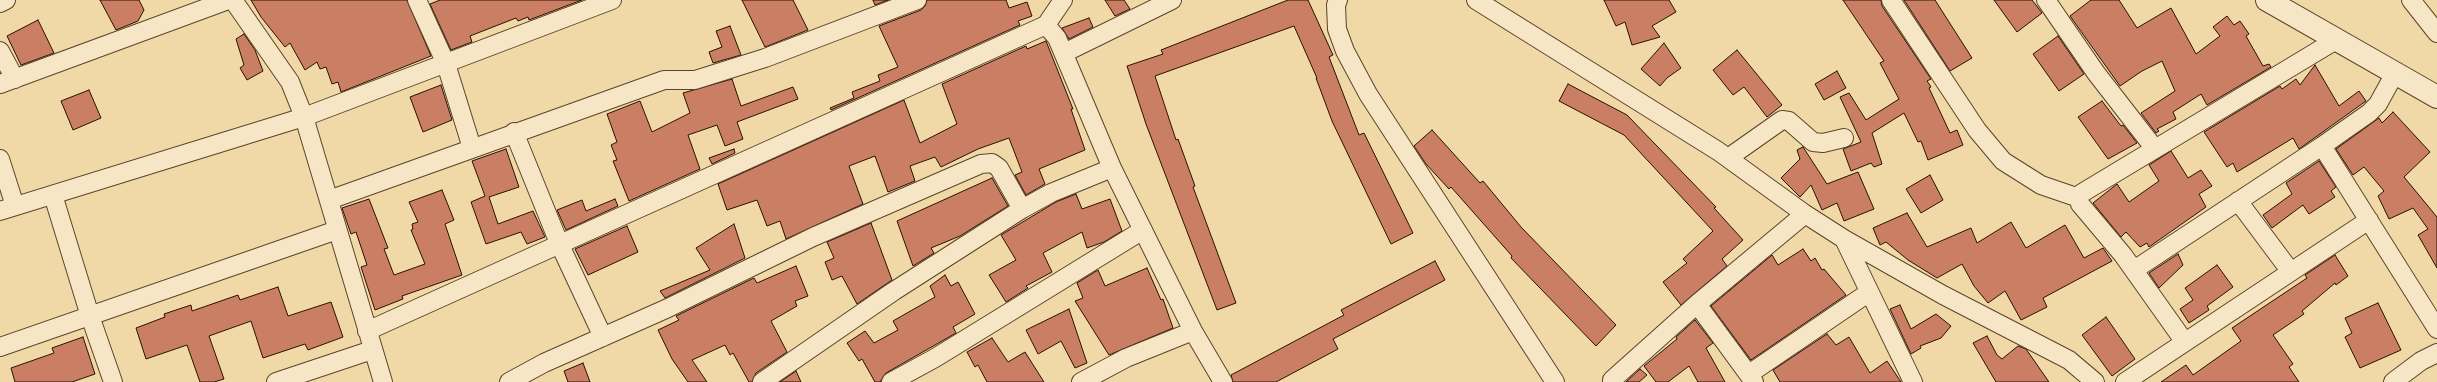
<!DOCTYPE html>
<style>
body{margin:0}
canvas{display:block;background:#f1d9a7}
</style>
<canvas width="2437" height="382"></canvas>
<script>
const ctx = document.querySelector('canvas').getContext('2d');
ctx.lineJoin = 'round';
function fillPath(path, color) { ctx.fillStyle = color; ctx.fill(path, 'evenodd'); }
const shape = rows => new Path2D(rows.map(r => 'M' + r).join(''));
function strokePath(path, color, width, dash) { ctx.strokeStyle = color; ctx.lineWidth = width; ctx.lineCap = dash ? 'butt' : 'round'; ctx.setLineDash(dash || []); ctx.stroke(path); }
const building = shape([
 [100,0,139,0,144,10,138,21,116,30,100,0],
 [251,0,407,0,431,56,341,92,338,82,332,84,326,67,320,69,317,62,305,70,290,43,285,47,261,17,251,0],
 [440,0,582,0,529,20,528,17,518,21,516,18,470,36,472,42,451,50,430,4,440,0],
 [742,0,793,0,808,30,765,47,742,0],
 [873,0,888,0,875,5,873,0],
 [927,0,1006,0,1009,8,1027,2,1032,16,1018,21,1020,25,831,110,830,108,854,98,852,92,880,81,878,75,898,67,879,26,921,10,925,6,927,0],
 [1105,0,1124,0,1130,9,1115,16,1105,0],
 [1288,0,1308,0,1333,55,1329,57,1359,135,1364,133,1413,233,1391,244,1332,121,1316,78,1317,78,1294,26,1155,76,1176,140,1178,139,1195,186,1193,187,1236,303,1217,310,1146,124,1127,66,1163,54,1161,50,1288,0],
 [1604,0,1669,0,1676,12,1652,26,1660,37,1632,45,1625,22,1616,26,1604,0],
 [1843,0,1881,0,1882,6,1931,79,1927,81,1931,87,1929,88,1950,133,1957,130,1963,145,1928,160,1921,141,1918,142,1904,113,1872,133,1882,164,1874,167,1871,163,1851,171,1843,149,1861,142,1840,97,1849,93,1866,120,1899,99,1880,63,1884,61,1843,0],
 [1904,0,1935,0,1972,58,1950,71,1904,0],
 [1994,0,2032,0,2042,13,2017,32,1994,0],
 [2091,0,2119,0,2137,28,2171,8,2196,54,2220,36,2213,27,2227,16,2234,25,2240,21,2249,34,2246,36,2263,66,2269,64,2271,67,2207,105,2201,94,2173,112,2176,119,2157,129,2159,131,2156,133,2141,113,2175,91,2162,61,2142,71,2120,86,2070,16,2091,0],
 [1089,18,1093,27,1069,39,1062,28,1089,18],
 [38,20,54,53,21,65,7,36,38,20],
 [730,26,741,55,713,63,709,52,722,47,716,31,730,26],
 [244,34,255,50,263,71,247,80,240,68,244,65,236,39,244,34],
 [2058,36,2084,74,2059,91,2033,54,2058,36],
 [1046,41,1073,109,1071,109,1085,150,1039,169,1045,184,1026,195,1015,175,1022,172,1009,138,978,149,941,167,935,157,910,166,915,181,888,192,875,156,849,166,863,204,786,239,780,221,767,226,757,200,727,210,718,184,904,100,920,143,957,124,942,84,1026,46,1027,49,1046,41],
 [1664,43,1681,68,1667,78,1660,86,1641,69,1664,43],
 [1737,50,1782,105,1767,117,1744,87,1733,95,1713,70,1737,50],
 [2315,65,2339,106,2359,91,2366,101,2299,149,2293,138,2237,172,2233,163,2227,167,2204,132,2280,86,2282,89,2296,79,2300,85,2315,65],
 [1837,71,1846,88,1824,100,1815,84,1837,71],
 [732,79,741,106,793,87,798,99,737,122,743,139,725,146,717,125,688,135,700,169,629,201,613,161,617,160,611,145,617,142,607,114,640,101,652,132,690,113,683,93,732,79],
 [1568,84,1627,115,1716,207,1714,208,1743,240,1722,259,1727,266,1681,305,1663,282,1687,263,1683,259,1713,231,1624,135,1559,101,1568,84],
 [441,85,452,120,423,132,410,97,441,85],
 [89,90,101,118,73,130,61,101,89,90],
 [2102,101,2121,126,2123,125,2137,143,2108,159,2078,117,2102,101],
 [2393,112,2430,152,2404,177,2437,217,2437,268,2418,235,2428,229,2413,208,2389,219,2378,196,2384,191,2364,167,2353,175,2336,149,2379,118,2382,123,2393,112],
 [1432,130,1480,183,1483,181,1521,227,1616,325,1596,346,1511,258,1512,256,1451,187,1449,189,1426,164,1414,146,1432,130],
 [1803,147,1827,184,1858,172,1874,209,1844,221,1837,203,1822,210,1811,185,1800,197,1781,178,1800,159,1797,150,1803,147],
 [506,149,519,187,489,197,498,224,533,211,545,237,527,244,521,232,486,244,471,202,485,196,472,161,506,149],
 [734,149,735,153,712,164,709,158,734,149],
 [2171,151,2188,178,2201,170,2212,186,2199,194,2206,207,2149,247,2147,243,2140,247,2126,232,2121,237,2093,203,2117,184,2129,202,2159,181,2149,165,2171,151],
 [2319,161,2336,187,2331,191,2335,197,2309,214,2303,205,2272,228,2263,215,2292,194,2286,183,2319,161],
 [1930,175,1943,200,1921,213,1906,189,1930,175],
 [992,178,1008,206,960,236,931,248,934,253,913,266,897,221,992,178],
 [442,190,454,220,445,224,462,275,402,296,403,299,375,310,361,267,367,265,356,232,351,234,342,208,369,199,388,248,384,249,394,275,425,264,411,230,413,229,412,224,418,222,409,202,442,190],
 [1076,194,1082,209,1110,199,1122,231,1104,242,1087,248,1082,232,1043,253,1052,272,1026,286,1028,288,1006,302,989,275,1016,260,1001,235,1056,202,1076,194],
 [615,199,618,206,566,230,557,210,582,200,586,211,615,199],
 [1907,213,1927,247,1971,228,1977,243,2011,222,2026,248,2065,225,2084,258,2103,248,2112,261,2043,298,2047,307,2021,320,2005,291,1988,303,1974,286,1962,264,1937,278,1908,260,1886,242,1880,245,1873,228,1907,213],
 [871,223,892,280,857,304,842,276,832,280,825,262,834,258,827,242,871,223],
 [734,224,745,258,665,298,660,291,710,270,696,248,734,224],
 [627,226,638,252,588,275,575,249,627,226],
 [1803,249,1811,261,1815,258,1822,270,1824,269,1846,295,1751,360,1711,306,1772,255,1778,265,1803,249],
 [2178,254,2183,265,2159,288,2149,273,2178,254],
 [2335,255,2348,276,2336,285,2335,283,2302,311,2304,314,2273,335,2293,364,2289,367,2299,382,2161,382,2186,365,2193,375,2241,341,2232,328,2307,278,2305,275,2335,255],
 [1435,261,1445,280,1333,339,1338,349,1276,382,1233,382,1231,375,1344,315,1341,310,1435,261],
 [2217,265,2233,287,2207,306,2209,310,2189,323,2180,309,2193,300,2185,288,2217,265],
 [796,266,808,296,795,301,797,306,771,321,787,352,756,373,752,382,749,382,733,353,730,355,725,345,692,360,707,382,688,382,672,359,658,330,679,320,676,316,754,278,757,283,796,266],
 [1147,268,1161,300,1163,299,1173,328,1109,355,1075,301,1083,298,1077,283,1098,270,1105,286,1147,268],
 [945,275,951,286,958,282,975,314,953,327,956,333,886,373,880,382,875,382,862,359,859,361,847,343,865,331,874,343,898,330,893,321,935,297,930,286,945,275],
 [278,287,288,316,331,302,343,337,308,350,305,344,263,358,251,321,209,336,224,379,214,382,200,382,187,345,146,359,136,328,165,317,164,314,191,305,192,311,238,295,240,300,278,287],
 [2378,303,2401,350,2360,368,2345,337,2352,333,2345,318,2378,303],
 [1900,305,1911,329,1936,314,1951,326,1941,338,1920,346,1921,348,1911,354,1890,309,1900,305],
 [1069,309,1087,363,1075,368,1061,341,1038,354,1026,330,1069,309],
 [2106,317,2135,359,2112,376,2082,335,2106,317],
 [1695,320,1713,343,1706,348,1725,382,1698,382,1689,366,1668,382,1656,382,1644,366,1677,339,1676,337,1695,320],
 [1827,334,1836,345,1849,337,1870,373,1887,361,1901,382,1780,382,1773,370,1827,334],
 [1987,336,1997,355,2002,359,2018,346,2026,349,2049,382,1996,382,1973,343,1987,336],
 [83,337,95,374,72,382,15,382,11,368,54,353,52,348,83,337],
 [992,338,1008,362,1025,352,1044,382,987,382,978,365,975,367,967,352,992,338],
 [583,363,590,382,568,382,564,371,583,363],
 [1640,369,1647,375,1639,382,1626,382,1640,369],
 [796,371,801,382,780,382,796,371]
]);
fillPath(building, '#ca7e64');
strokePath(building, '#291200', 1);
const minor = shape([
 [233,0,290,82,304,117,383,382],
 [417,0,446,64,472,148],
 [1338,0,1336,5,1337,29,1345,51,1368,94,1555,382],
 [1476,0,1718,151,1805,214,1844,239,1943,295,2069,360,2095,382],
 [1891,0,1977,130,2003,161,2041,185,2079,198],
 [2046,0,2096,73,2155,149],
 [2411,0,2437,33],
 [0,3,6,0],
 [1046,25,1063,0],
 [0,51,15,79],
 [1064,53,1172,0],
 [0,84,228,0],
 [514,132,559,243,603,337],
 [2322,146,2437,329],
 [1728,158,1782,120,1789,121,1813,142,1823,143,1844,138],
 [0,159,15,206],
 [53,195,90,316,113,382],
 [329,200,664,80,695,80,765,58,917,0],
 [2238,201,2291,272],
 [0,211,304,117,612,0],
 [1844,239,1913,382],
 [2134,270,2322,146,2369,113,2378,104,2395,73],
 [367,331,1046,25,1057,38,1112,168,1193,331,1223,382],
 [2184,341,2123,255,2080,204,2079,198,2082,193,2336,40],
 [0,347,337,230],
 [1749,374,1868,293],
 [1612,380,1697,304],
 [276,382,372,350],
 [509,382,544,363,668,308,813,237,981,164,992,163,999,168,1022,209],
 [762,382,894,291,1022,209,1051,193,1112,168],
 [891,382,935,358,1143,230],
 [1081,382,1126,358,1193,331],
 [1754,382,1697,304,1805,214],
 [2125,382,2369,220],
 [2393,382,2421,361,2437,353]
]);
const tertiary = shape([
 [2267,0,2437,97]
]);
strokePath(minor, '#5b442a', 20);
strokePath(tertiary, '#5b442a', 24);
strokePath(minor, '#f6e6c6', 18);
strokePath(tertiary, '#f6e6c6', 22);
</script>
